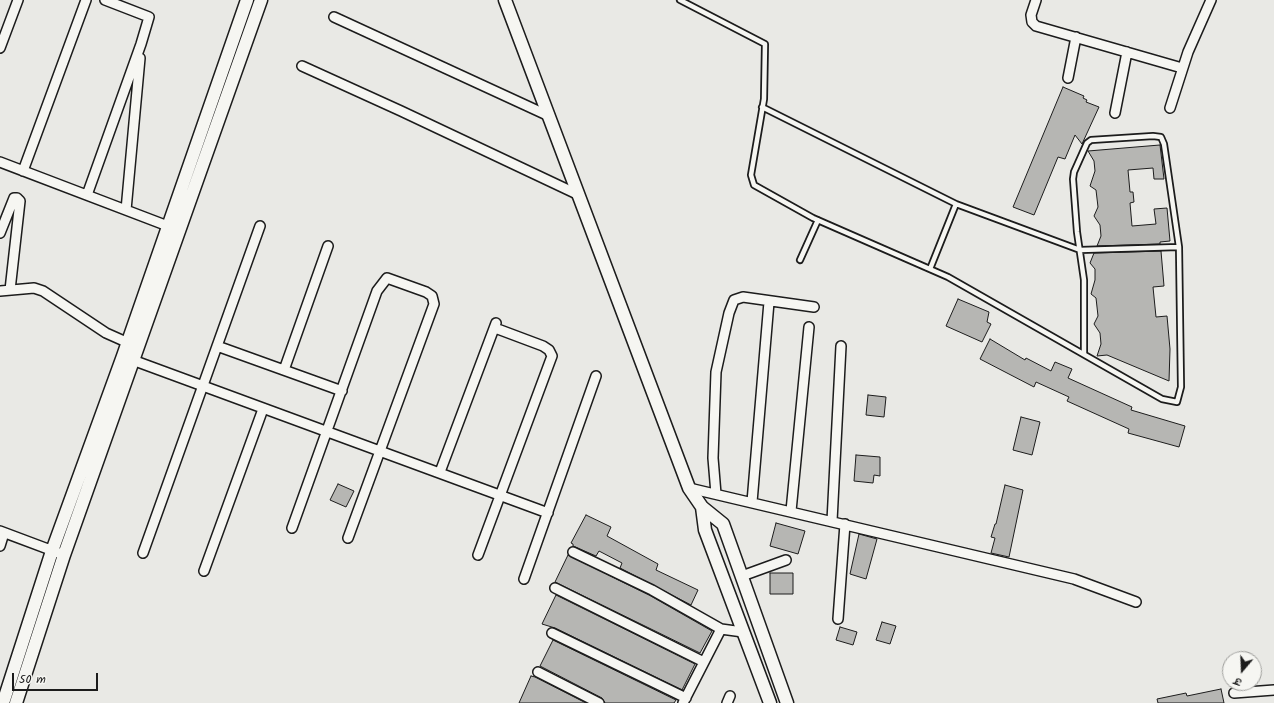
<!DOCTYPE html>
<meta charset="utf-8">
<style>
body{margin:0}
#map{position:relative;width:1274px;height:703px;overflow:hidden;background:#e9e9e5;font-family:Kalam,"Playpen Sans Deva",sans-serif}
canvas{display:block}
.north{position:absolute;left:1222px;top:651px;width:40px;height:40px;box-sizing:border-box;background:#f6f6f2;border:1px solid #9f9f9c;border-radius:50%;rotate:199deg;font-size:11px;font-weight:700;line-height:16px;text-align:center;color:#1c1c1c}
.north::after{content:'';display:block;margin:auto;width:14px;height:18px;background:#1c1c1c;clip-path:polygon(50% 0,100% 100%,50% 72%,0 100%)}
.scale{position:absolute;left:12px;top:673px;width:86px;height:18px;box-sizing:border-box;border:2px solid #1c1c1c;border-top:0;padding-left:5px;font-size:12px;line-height:14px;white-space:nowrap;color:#1c1c1c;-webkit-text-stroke:3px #f6f6f2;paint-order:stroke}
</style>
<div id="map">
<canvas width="1274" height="703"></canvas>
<div class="north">उ</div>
<div class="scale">50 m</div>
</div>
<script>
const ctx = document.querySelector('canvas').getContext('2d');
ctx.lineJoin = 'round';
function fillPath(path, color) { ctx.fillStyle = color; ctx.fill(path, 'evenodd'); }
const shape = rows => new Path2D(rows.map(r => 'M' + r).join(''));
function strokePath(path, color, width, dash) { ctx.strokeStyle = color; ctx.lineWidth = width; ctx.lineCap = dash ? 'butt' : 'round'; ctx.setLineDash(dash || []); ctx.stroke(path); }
const building = shape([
 [1063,87,1084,96,1083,98,1087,100,1086,102,1099,107,1082,144,1075,135,1065,159,1058,157,1034,215,1013,207,1063,87],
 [1160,145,1164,179,1154,179,1153,168,1128,170,1130,192,1133,192,1134,202,1130,203,1132,226,1156,224,1154,209,1167,208,1170,241,1160,242,1160,244,1097,246,1101,236,1100,225,1094,216,1098,207,1096,190,1090,186,1095,171,1094,161,1088,151,1160,145],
 [1161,251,1164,286,1153,287,1156,317,1167,316,1170,349,1169,381,1107,355,1097,356,1101,344,1100,333,1094,324,1098,316,1096,298,1091,294,1095,280,1095,269,1090,263,1094,253,1161,251],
 [958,299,989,312,987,322,991,324,982,342,946,326,958,299],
 [990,339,1025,360,1026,358,1051,371,1055,362,1072,369,1068,378,1132,407,1131,410,1185,426,1179,447,1128,433,1129,429,1067,401,1069,397,1036,382,1034,387,980,359,990,339],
 [868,395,886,397,884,417,866,415,868,395],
 [1021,417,1040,422,1032,455,1013,450,1021,417],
 [856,455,880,457,880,476,874,475,873,483,854,481,856,455],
 [338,484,354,491,346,507,330,500,338,484],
 [1005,485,1023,490,1009,557,991,553,995,538,991,537,995,524,996,524,1005,485],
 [586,515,611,527,607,536,658,564,656,570,698,590,691,605,620,568,622,563,599,551,596,556,573,546,573,544,571,543,586,515],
 [776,523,805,531,798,554,770,546,776,523],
 [859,534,877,539,866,579,850,574,859,534],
 [568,555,649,595,712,631,700,653,555,582,568,555],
 [770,573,793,573,793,594,770,594,770,573],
 [556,595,695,664,682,690,555,628,542,624,556,595],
 [882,622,896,626,890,644,876,640,882,622],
 [840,627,857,632,853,645,836,640,840,627],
 [553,640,676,700,674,703,605,703,602,698,540,666,553,640],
 [531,676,535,677,586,703,519,703,531,676],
 [1221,689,1224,703,1158,703,1157,699,1186,693,1187,696,1221,689]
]);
fillPath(building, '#b6b6b3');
strokePath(building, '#1c1c1c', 1);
const service = shape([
 [680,0,765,44,764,99,751,175,754,185,813,218,948,277,1162,399,1177,402,1181,387,1179,247,1164,144,1161,137,1153,136,1091,140,1087,143,1074,172,1073,179,1077,232,1084,280,1084,354],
 [762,107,956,204,1080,250,1179,247],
 [800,260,818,220],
 [930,269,956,204]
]);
const minor = shape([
 [1036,0,1031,15,1032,22,1036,26,1182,68],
 [334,17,549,116],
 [0,48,18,0],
 [302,66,401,111,579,195],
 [1068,78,1076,37],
 [1170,108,1188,52,1211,0],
 [1115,113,1127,52],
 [0,162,173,228],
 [23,171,86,0],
 [87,195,141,44,149,17,105,0],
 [126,210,140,58],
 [0,233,14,198,17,198,20,201,10,290],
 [0,291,34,288,43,291,106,333,133,345],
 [217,346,342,391],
 [127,358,548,513],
 [284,370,328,246],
 [440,472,496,323],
 [689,488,1074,579,1136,602],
 [716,494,713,458,716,372,729,313,734,300,743,297,814,307],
 [752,502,769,302],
 [791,511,809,327],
 [832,521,841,346],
 [292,528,377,291,387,278,426,292,432,296,434,304,348,538],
 [0,531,64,555],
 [0,546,4,533],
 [573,552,652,590,721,629,743,632],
 [143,553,260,226],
 [478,555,552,356,549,350,543,346,495,328],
 [204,571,263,409],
 [742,576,786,560],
 [524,579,596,376],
 [555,588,704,662],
 [838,619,845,524],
 [552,633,686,698],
 [538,672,599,703],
 [1234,693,1274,690],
 [683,703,721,629],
 [727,703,730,696]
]);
const tertiary = shape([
 [505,0,689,488,702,507,723,524,787,703],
 [702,507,705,530,770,703],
 [3,703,52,551,123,356,247,0],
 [16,703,64,555,261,0]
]);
strokePath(service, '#1c1c1c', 8);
strokePath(minor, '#1c1c1c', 12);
strokePath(tertiary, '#1c1c1c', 15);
strokePath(service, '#f6f6f2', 4.5);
strokePath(minor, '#f6f6f2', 9);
strokePath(tertiary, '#f6f6f2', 12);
</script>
